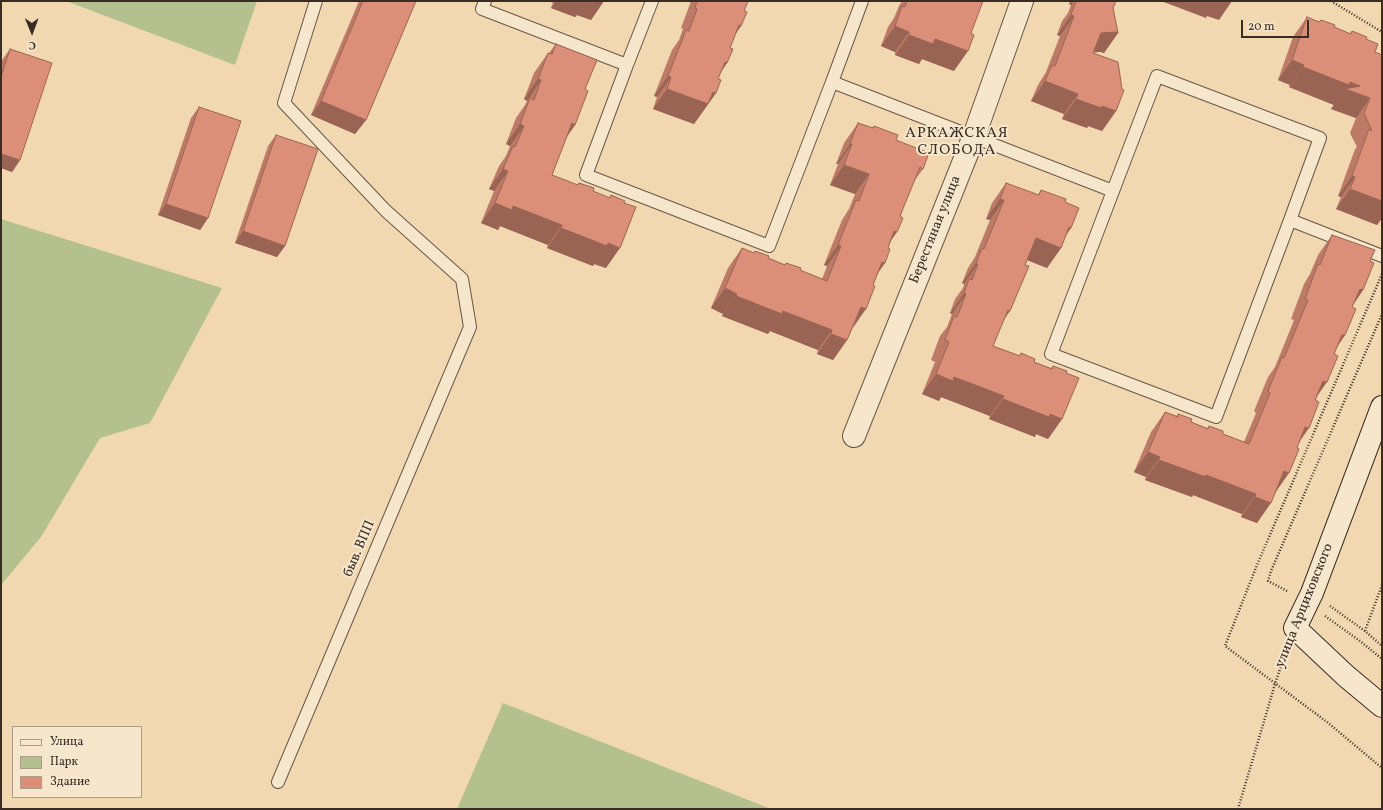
<!DOCTYPE html>
<meta charset="utf-8">
<style>
body{margin:0}
#map{position:relative;width:1383px;height:810px;overflow:hidden;background:#f1d8b1;font-family:Vollkorn,serif}
canvas{display:block}
.frame{position:absolute;inset:0;border:2px solid #392c24;pointer-events:none}
.legend{position:absolute;left:12px;top:726px;width:130px;height:72px;box-sizing:border-box;background:#f6e6cc;border:1px solid #aa9c89;margin:0;padding:5px 7px;list-style:none;font-size:12px;color:#392c24}
.legend li{display:flex;align-items:center;gap:8px;height:20px}
.legend b{width:20px;border:1px solid #aa9c89}
.north{position:absolute;left:12px;top:12px;width:40px;height:40px;-webkit-text-stroke:3px #f6e6cc;paint-order:stroke;rotate:179deg;font-size:11px;font-weight:700;line-height:16px;text-align:center;color:#392c24}
.north::after{content:'';display:block;margin:auto;width:14px;height:18px;background:#392c24;clip-path:polygon(50% 0,100% 100%,50% 72%,0 100%)}
.scale{position:absolute;left:1241px;top:20px;width:68px;height:18px;box-sizing:border-box;border:2px solid #392c24;border-top:0;padding-left:5px;font-size:12px;line-height:14px;white-space:nowrap;color:#392c24;-webkit-text-stroke:3px #f6e6cc;paint-order:stroke}
</style>
<div id="map">
<canvas width="1383" height="810"></canvas>
<div class="frame"></div>
<ul class="legend">
<li><b style="height:5px;background:#f6e6cc"></b>Улица</li>
<li><b style="height:11px;background:#b5c08f"></b>Парк</li>
<li><b style="height:11px;background:#dc8f78"></b>Здание</li>
</ul>
<div class="north">С</div>
<div class="scale">20 m</div>
</div>
<script>
const ctx = document.querySelector('canvas').getContext('2d');
ctx.lineJoin = 'round';
function fillPath(path, color) { ctx.fillStyle = color; ctx.fill(path, 'evenodd'); }
const shape = rows => new Path2D(rows.map(r => 'M' + r).join(''));
function strokePath(path, color, width, dash) { ctx.strokeStyle = color; ctx.lineWidth = width; ctx.lineCap = dash ? 'butt' : 'round'; ctx.setLineDash(dash || []); ctx.stroke(path); }
function write(font, color, halo, rows, align = 'center') {
  ctx.font = font + ' Vollkorn,serif'; ctx.lineWidth = 4; ctx.setLineDash([]); ctx.textBaseline = 'middle'; ctx.strokeStyle = halo; ctx.fillStyle = color; for (const [text, x, y, turn = 0] of rows) {
    ctx.save(); ctx.translate(x, y); ctx.rotate((+turn || 0) * Math.PI / 180); ctx.textAlign = isNaN(turn) ? turn : align; if (halo) ctx.strokeText(text, 0, 0); ctx.fillText(text, 0, 0); ctx.restore();
  }
}
fillPath(shape([
 [66,1,257,1,235,65],
 [1,219,222,288,150,423,100,438,41,537,1,585],
 [503,703,771,809,457,809]
]), '#b5c08f');
const lane = shape([
 [485,1,482,9,627,65,586,175,769,246,832,82,1113,191,1157,76,1320,138,1290,220,1382,256],
 [627,65,652,1],
 [832,82,862,1],
 [1113,191,1051,354,1216,417,1290,220],
 [278,782,470,327,462,279,386,211,284,103,316,1]
]);
const street = shape([
 [854,436,974,136,1022,1]
]);
const secondary = shape([
 [1382,407,1312,593,1295,628,1346,676,1382,706]
]);
strokePath(lane, '#675747', 14);
strokePath(street, '#675747', 24);
strokePath(secondary, '#392c24', 24);
strokePath(shape([
 [1331,1,1382,32],
 [1382,274,1257,565,1225,646,1327,722,1382,768],
 [1287,591,1268,581,1271,571,1382,314],
 [1330,606,1365,631,1382,646],
 [1325,616,1360,641,1382,659],
 [1365,631,1382,585],
 [1238,809,1275,684,1286,651]
]), '#392c24', 2.5, [1, 2]);
strokePath(lane, '#f6e6cc', 12);
strokePath(street, '#f6e6cc', 22);
strokePath(secondary, '#f6e6cc', 22);
fillPath(shape([
 [359,1,416,1,366,120,355,134,311,115],
 [549,1,604,1,591,20,577,15,575,17,551,8,553,3],
 [691,1,749,1,747,3,744,11,741,26,735,35,730,48,727,63,720,73,718,79,716,93,694,124,653,109,657,97,654,96,672,50,679,40,683,29,681,28],
 [902,1,983,1,954,71,922,59,919,64,895,55,895,52,881,46,888,27,894,18,899,6],
 [1070,1,1116,1,1113,8,1118,33,1104,53,1101,52,1093,52,1093,53,1116,111,1102,131,1088,126,1087,128,1062,119,1064,114,1031,101,1038,85,1046,72,1060,36,1057,35,1062,21,1068,13,1071,5,1069,4],
 [1307,17,1319,22,1321,20,1334,27,1350,34,1352,31,1366,39,1375,52,1382,55,1382,218,1377,225,1336,209,1341,197,1338,196,1355,149,1357,147,1350,133,1356,118,1331,109,1334,105,1289,87,1290,85,1278,80,1293,37],
 [556,44,585,89,575,125,566,138,552,175,577,185,579,183,593,191,609,198,611,195,606,268,594,264,593,266,547,248,548,245,500,226,498,230,481,223,494,191,489,189,499,166,506,156,510,146,506,144,516,118,525,105,527,101,524,99,534,73,548,53,549,53],
 [10,49,20,160,12,172,1,168,1,64,2,60],
 [199,107,208,218,200,230,158,215,191,118],
 [858,123,872,128,874,126,896,140,923,169,914,181,877,274,847,340,833,360,817,354,818,350,770,331,768,334,722,316,723,314,711,308,728,268,742,248,822,279,827,266,824,265,842,220,849,209,855,194,830,185,838,164,836,164,844,143],
 [276,135,285,246,277,257,235,243,268,146],
 [1006,183,1038,195,1041,190,1065,202,1071,228,1065,236,1061,248,1047,268,1027,260,993,346,1019,356,1021,353,1034,362,1051,368,1053,366,1066,373,1062,419,1048,439,1036,434,1035,437,989,419,990,416,941,397,939,401,922,394,935,362,931,360,940,336,947,327,952,314,950,313,955,299,963,288,964,284,962,283,968,268,975,257,990,220,986,219,992,203],
 [1332,235,1370,261,1363,290,1354,304,1352,307,1345,335,1336,349,1299,442,1275,493,1257,523,1241,517,1242,514,1193,495,1192,497,1145,480,1146,477,1134,472,1151,432,1165,412,1177,416,1178,414,1191,422,1207,428,1209,426,1223,434,1244,442,1256,413,1254,411,1268,377,1275,367,1294,320,1291,319,1304,284,1310,274,1318,255]
]), '#bd7b67');
fillPath(shape([
 [556,1,604,1,591,20,577,15,575,17,551,8],
 [1071,1,1074,1,1071,5,1069,4],
 [1161,1,1232,1,1219,20,1207,16,1206,18],
 [1071,15,1074,16,1060,36,1057,35],
 [739,25,741,26,727,46],
 [895,26,909,32,895,52,881,46],
 [1115,32,1118,33,1104,53,1101,52,1087,53,1101,33],
 [909,35,935,39,968,51,954,71,922,59,919,64,895,55],
 [1292,60,1304,65,1290,85,1278,80],
 [725,62,727,63,713,83],
 [1303,67,1350,82,1360,86,1370,98,1356,118,1331,109,1334,105,1289,87],
 [668,76,671,77,657,97,654,96],
 [538,79,541,80,527,101,524,99],
 [1045,81,1078,94,1064,114,1031,101],
 [667,89,713,92,716,93,694,124,653,109],
 [1076,99,1102,106,1116,111,1102,131,1088,126,1087,128,1062,119],
 [321,101,366,120,355,134,311,115],
 [572,123,575,125,561,145],
 [520,124,524,126,510,146,506,144],
 [850,144,852,144,838,164,836,164],
 [1,154,20,160,12,172,1,168],
 [844,165,869,174,855,194,830,185],
 [503,169,508,171,494,191,489,189],
 [1352,176,1355,177,1341,197,1338,196],
 [1350,189,1382,201,1382,218,1377,225,1336,209],
 [1000,199,1004,200,990,220,986,219],
 [495,203,513,206,562,225,548,245,500,226,498,230,481,223],
 [166,204,208,218,200,230,158,215],
 [1069,227,1071,228,1058,247,1061,248,1047,268,1022,258,1036,238],
 [561,228,608,243,620,248,606,268,594,264,593,266,547,248],
 [243,231,285,246,277,257,235,243],
 [894,231,897,232,883,252],
 [838,245,841,246,827,266,824,265],
 [882,262,885,263,871,283],
 [976,263,978,264,964,284,962,283],
 [725,288,737,294,723,314,711,308],
 [1360,289,1363,290,1349,310],
 [964,293,966,294,952,314,950,313],
 [736,296,783,311,832,330,818,350,770,331,768,334,722,316],
 [861,307,866,309,852,329],
 [1008,310,1010,311,996,331],
 [831,334,847,340,833,360,817,354],
 [1342,335,1345,335,1331,355],
 [936,374,954,377,1004,396,990,416,941,397,939,401,922,394],
 [1323,381,1327,382,1313,402],
 [1003,399,1050,414,1062,419,1048,439,1036,434,1035,437,989,419],
 [1305,427,1309,428,1295,448],
 [1148,452,1160,457,1146,477,1134,472],
 [1159,460,1206,475,1256,494,1242,514,1193,495,1192,497,1145,480],
 [1284,471,1289,473,1275,493],
 [1255,497,1271,503,1257,523,1241,517]
]), '#9a6454');
const building = shape([
 [363,1,416,1,366,120,321,101,363,1],
 [697,1,748,1,744,11,747,12,741,26,739,25,730,48,733,49,727,63,725,62,718,79,721,80,716,93,713,92,708,104,667,89,671,77,668,76,686,30,689,31,697,9,695,8,697,1],
 [907,1,983,1,971,33,974,35,968,51,935,39,933,44,909,35,909,32,895,26,902,6,905,7,907,1],
 [1076,1,1079,2,1079,1,1116,1,1113,8,1118,33,1115,32,1101,33,1093,53,1118,62,1122,89,1124,90,1116,111,1102,106,1101,108,1076,99,1078,94,1045,81,1052,65,1055,66,1074,16,1071,15,1076,1],
 [1307,17,1319,22,1321,20,1335,25,1334,27,1351,34,1352,31,1367,37,1366,39,1378,44,1375,52,1382,55,1382,201,1350,189,1355,177,1352,176,1369,129,1372,131,1364,113,1370,98,1345,89,1360,86,1350,82,1349,85,1303,67,1304,65,1292,60,1307,17],
 [556,44,597,60,585,89,588,91,575,125,572,123,552,175,578,185,579,183,594,188,593,191,610,198,611,195,625,201,624,203,636,207,620,248,608,243,607,246,561,228,562,225,513,206,512,210,495,203,508,171,503,169,513,146,515,147,524,126,520,124,530,98,534,100,541,80,538,79,548,53,552,54,556,44],
 [10,49,52,63,20,160,1,154,1,77,10,49],
 [199,107,241,121,208,218,166,204,199,107],
 [858,123,873,128,874,126,898,135,896,140,929,153,923,169,920,167,900,216,903,218,897,232,894,231,888,248,890,249,885,263,882,262,873,285,875,286,866,309,861,307,847,340,831,334,832,330,783,311,782,314,736,296,737,294,725,288,742,248,754,253,755,251,769,256,768,258,785,265,786,263,801,268,800,270,827,281,841,246,838,245,856,200,859,201,869,174,844,165,852,144,850,144,858,123],
 [276,135,318,149,285,246,243,231,276,135],
 [1006,183,1039,195,1041,190,1066,199,1065,202,1079,208,1071,228,1069,227,1061,248,1036,238,1025,265,1029,266,1010,311,1008,310,993,346,1020,356,1021,353,1035,359,1034,362,1052,369,1053,366,1067,371,1066,373,1079,378,1062,419,1050,414,1049,417,1003,399,1004,396,954,377,953,381,936,374,949,342,945,340,954,316,957,317,966,294,964,293,969,279,972,280,978,264,976,263,982,248,984,249,1004,200,1000,199,1006,183],
 [1332,235,1375,250,1370,261,1374,263,1363,290,1360,289,1352,307,1356,309,1345,335,1342,335,1334,354,1338,356,1327,382,1323,381,1315,400,1319,402,1309,428,1305,427,1297,448,1299,449,1289,473,1284,471,1271,503,1255,497,1256,494,1206,475,1206,477,1159,460,1160,457,1148,452,1165,412,1178,417,1178,414,1192,419,1191,422,1208,429,1209,426,1223,431,1223,434,1249,444,1270,393,1268,391,1282,357,1284,358,1308,300,1305,299,1318,264,1320,265,1332,235]
]);
fillPath(building, '#dc8f78');
strokePath(building, '#9a6454', 1);
write('14px', '#392c24', '#f6e6cc', [
 ["Берестяная улица",936,230,-68],
 ["быв. ВПП",360,549,-67],
 ["улица Арциховского",1305,606,-68]
]);
ctx.letterSpacing = '1px';
write('15px', '#392c24', '#f6e6cc', [
 ["АРКАЖСКАЯ",957,134],
 ["СЛОБОДА",957,151]
]);
ctx.letterSpacing = '0px';
</script>
